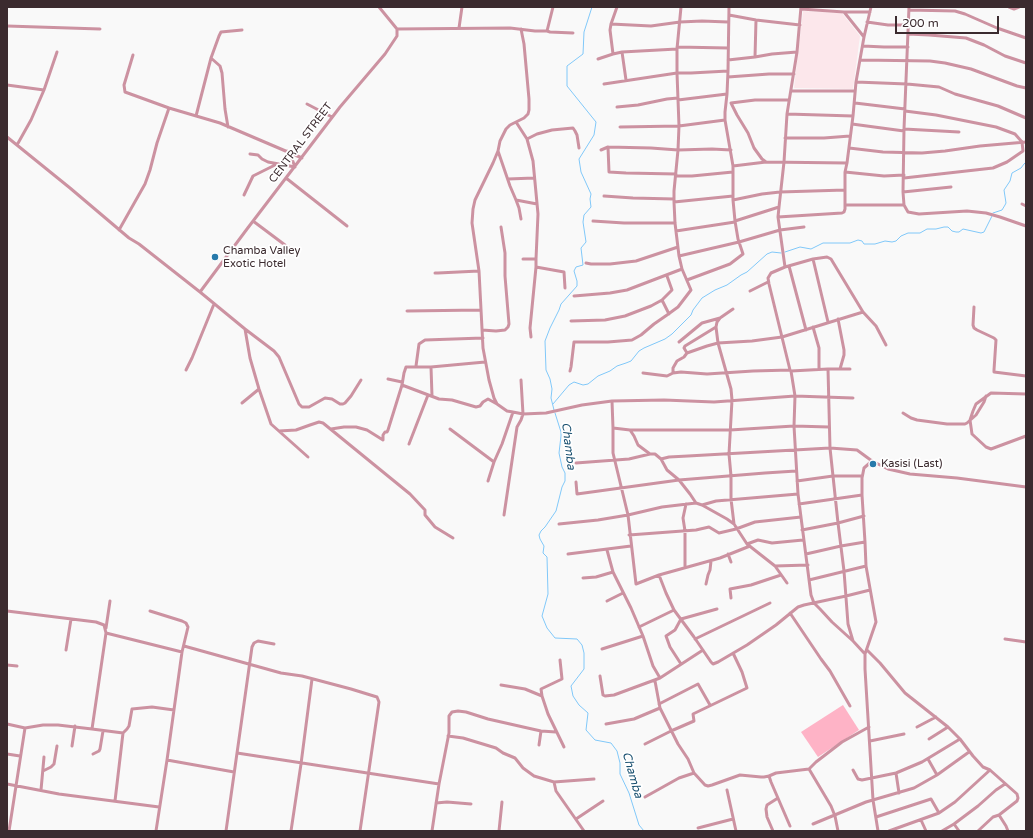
<!DOCTYPE html>
<style>
body{margin:0}
#map{position:relative;width:1033px;height:838px;overflow:hidden;background:#f9f9f9;font-family:"Varela Round",sans-serif}
canvas{display:block}
.frame{position:absolute;inset:0;border:8px solid #3b2b2f;pointer-events:none}
.scale{position:absolute;left:895px;top:16px;width:104px;height:18px;box-sizing:border-box;border:2px solid #3b2b2f;border-top:0;padding-left:5px;font-size:12px;line-height:14px;white-space:nowrap;color:#3b2b2f;-webkit-text-stroke:3px #fff;paint-order:stroke}
</style>
<div id="map">
<canvas width="1033" height="838"></canvas>
<div class="frame"></div>
<div class="scale">200 m</div>
</div>
<script>
const ctx = document.querySelector('canvas').getContext('2d');
ctx.lineJoin = 'round';
function fillPath(path, color) { ctx.fillStyle = color; ctx.fill(path, 'evenodd'); }
const shape = rows => new Path2D(rows.map(r => 'M' + r).join(''));
function strokePath(path, color, width, dash) { ctx.strokeStyle = color; ctx.lineWidth = width; ctx.lineCap = dash ? 'butt' : 'round'; ctx.setLineDash(dash || []); ctx.stroke(path); }
function write(font, color, halo, rows, align = 'center') {
  ctx.font = font + ' "Varela Round",sans-serif'; ctx.lineWidth = 3.5; ctx.setLineDash([]); ctx.textBaseline = 'middle'; ctx.strokeStyle = halo; ctx.fillStyle = color; for (const [text, x, y, turn = 0] of rows) {
    ctx.save(); ctx.translate(x, y); ctx.rotate((+turn || 0) * Math.PI / 180); ctx.textAlign = isNaN(turn) ? turn : align; if (halo) ctx.strokeText(text, 0, 0); ctx.fillText(text, 0, 0); ctx.restore();
  }
}
fillPath(shape([
 [803,11,842,13,860,36,853,89,794,88]
]), '#fce7eb');
fillPath(shape([
 [843,705,859,730,818,757,801,732]
]), '#feb3c6');
strokePath(shape([
 [993,213,1002,210,1005,205,1006,203,1004,190,1010,181,1012,173,1021,168,1024,164,1026,162],
 [785,252,800,247,811,249,823,243,850,243,858,240,862,241,864,244,875,244,885,241,892,242,896,241,901,236,908,233,920,233,927,229,936,229,944,227,948,227,952,231,956,232,959,232,963,229,981,233,984,232,992,216],
 [553,404,569,385,574,382,583,385,588,384,598,376,610,371,617,366,626,363,631,361,639,351,644,348,665,339,672,334,691,315,693,310,702,298,715,290,727,285,741,275,747,272,767,254,772,252,781,253],
 [554,410,551,398,552,389,550,379,546,370,545,341,550,328,559,310,561,304,577,286,577,281,574,271,576,267,583,265,581,248,586,242,583,222,584,215,591,207,590,199,591,194,581,172,579,159,594,135,596,122,567,86,567,66,583,54,584,32,592,7],
 [555,413,561,432,561,436,559,453,562,467,565,473,565,481,562,487,556,511,545,527,541,531,539,535,540,539,544,546,543,553,547,557,548,594,542,616,547,628,555,638,577,639,582,645,584,653,584,669,571,686,573,696,579,705,588,713,586,730,595,740,611,743,617,751,620,763,620,774,629,793,639,825,644,831]
]), '#80c8f9', 1);
strokePath(shape([
 [909,7,904,129,903,192,904,205,908,212,919,214,967,211,986,213,1000,217,1026,226],
 [1009,7,1014,9,1019,7],
 [909,10,955,11,965,14,997,28,1026,38],
 [844,12,870,12],
 [729,15,756,20,800,25],
 [867,22,888,25,909,25],
 [611,24,651,26,680,22,702,21,728,22],
 [7,26,100,29],
 [459,28,462,7],
 [397,29,510,28,535,31,547,31,550,32,573,33],
 [521,29,524,44,529,99,529,110,528,114,524,118,510,125,506,129,500,141,498,151,493,163,475,200,473,209,472,223,479,271,483,348,489,380,494,398,497,404,507,411,513,412,523,414,546,413,582,405,612,401],
 [547,31,553,7],
 [908,34,929,35,966,38,984,45,1005,56,1026,63],
 [864,37,871,7],
 [863,46,884,47,908,47],
 [677,47,728,48],
 [622,52,626,80],
 [613,54,610,30,611,24,617,7],
 [133,55,124,85,125,92,169,108],
 [755,57,772,54,797,52],
 [211,58,220,66,222,73,225,109,228,127],
 [598,59,613,54,622,52,677,49],
 [728,60,755,57,756,20],
 [861,60,930,61,945,63,971,69,1017,86,1026,88],
 [728,77,769,74,794,74],
 [856,82,907,84,939,87,955,94,998,106,1026,118],
 [604,84,677,73,691,73,728,71],
 [7,85,44,90,31,120,17,145],
 [44,90,57,52],
 [791,91,855,91],
 [678,100,727,94],
 [731,103,737,115,748,133,754,148,762,159,766,162,847,163],
 [731,103,755,100,789,100],
 [855,103,905,109],
 [307,104,332,117],
 [617,107,638,105,667,99,678,98],
 [787,114,853,116],
 [196,116,211,58,219,36,221,32,242,30],
 [516,122,527,139,533,161,538,214,536,259],
 [852,124,904,131],
 [620,127,679,126,725,120],
 [904,129,959,132],
 [7,137,70,188,129,238,139,244,200,292,245,329,250,358,259,389,271,424,308,457],
 [785,138,824,138,850,136],
 [527,139,537,134,552,130,573,128,575,131,577,135,579,148],
 [608,147,609,172,626,173,676,174],
 [849,148,883,152,922,153,945,151,980,146,1026,142],
 [601,150,608,147,651,148,678,150,712,149,731,150],
 [287,151,292,159,295,167],
 [498,151,510,186,516,200,519,208,521,219],
 [250,154,258,155,262,159,268,162,295,167],
 [733,166,766,162],
 [845,172,884,176,904,175],
 [676,176,692,176,733,172],
 [286,178,347,226],
 [904,178,993,168,1007,162,1023,151,1022,142,1015,134,996,127,936,115,905,111],
 [508,179,534,178],
 [903,192,951,187],
 [244,195,253,176,277,164],
 [604,196,633,198,674,199],
 [516,200,537,204],
 [733,200,762,194,780,192,845,190],
 [674,202,733,196],
 [1022,204,1026,206],
 [845,205,904,205],
 [778,217,842,213,844,212,845,209,845,172,847,163,853,116,856,82,864,37,844,12,801,9],
 [253,221,293,251],
 [593,221,624,223,675,223],
 [735,221,779,207],
 [119,230,145,184,150,170,157,143,169,108,220,123,302,158],
 [676,231,735,222],
 [679,256,739,242,780,230,804,227],
 [523,259,536,259,536,267,564,272,565,288],
 [813,259,828,322],
 [586,263,591,264,610,264,636,261,678,247],
 [789,266,806,330],
 [785,267,778,217,779,207,784,162,787,114,797,52,801,7],
 [435,273,438,273,479,271],
 [687,280,730,264,743,254,738,239,735,221,733,200,733,166,725,120,725,112,727,94,728,71,729,7],
 [750,291,768,282],
 [200,292,247,229,340,107,385,54,397,36,397,29,379,7],
 [574,296,610,293,627,290,682,269],
 [662,300,669,314],
 [974,307,973,325,974,328,977,330,994,338,996,340,994,370,994,372,1026,376],
 [733,309,720,318,717,322,716,327,718,343,731,389,732,400,729,454,731,476,731,499,734,524],
 [407,311,480,310],
 [838,319,844,350,844,355,840,369],
 [571,321,605,320,625,316,651,306,662,300,672,290,667,276],
 [813,327,819,348,819,369],
 [245,329,274,351,279,357,299,404,302,407,309,407,325,398,332,399,340,404,343,404,345,403,351,396,361,380],
 [482,330,496,331,505,330,508,327,509,324,505,276,505,253,501,227],
 [531,337,530,328,536,267],
 [679,342,702,323,720,318],
 [687,353,684,348,685,346,716,327],
 [416,366,419,344,425,340,483,338],
 [431,367,432,396],
 [828,369,850,369],
 [186,370,192,358,214,304],
 [790,370,769,284,768,278,771,273,785,267,813,259,827,257,831,259,863,312,876,326,886,345],
 [570,371,571,367,574,342,608,342,632,340,641,335,654,324,667,315,678,307,691,290,682,269,679,256,675,223,674,202,674,191,678,150,679,126,677,73,677,49,681,7],
 [791,371,795,396,794,426,798,494,811,595,814,603,820,609,832,622,853,641,865,654],
 [643,373,667,376,673,373,681,372,707,374,753,371,790,370,791,371,828,369,830,448,838,523,844,571,848,624,853,641],
 [673,373,673,368,677,361,684,357,687,353,707,346,718,343,752,341,782,337,863,312],
 [388,379,402,382,402,385,439,399,452,400,476,407,480,406,483,402,488,399,497,404],
 [1026,394,991,393,976,404,973,411,970,420,972,434,986,447,991,449,1026,436],
 [242,403,259,389],
 [903,413,911,418,917,420,947,424,965,424,967,423,976,415,984,402,986,396],
 [613,428,630,430,730,430,794,426,829,427],
 [331,429,344,427,356,427,367,430,383,440,383,435,385,432,387,432,388,430,402,385,404,373,406,367,431,367,485,362],
 [450,429,494,462,502,444,513,412],
 [630,430,634,436,638,445,650,454,655,454,661,459,667,470,679,480,690,494,696,503],
 [279,431,296,430,310,425,319,422,323,423,410,494,425,510,425,515,435,527,453,538],
 [409,444,428,395],
 [661,459,669,457,688,456,830,448,857,450,872,461],
 [576,463,629,459,650,454],
 [488,481,494,462],
 [797,481,833,476,862,476],
 [576,482,577,494,679,480,765,473,796,471],
 [799,504,862,495],
 [702,505,716,501,798,494],
 [504,515,517,427,521,420,523,414,521,380],
 [559,524,598,520,628,515,662,507,696,503,702,505,727,519,734,524,747,544,775,566,808,565],
 [802,530,838,523,864,516],
 [629,535,696,530,709,527,719,533,736,529,755,522,801,517],
 [747,544,758,540,772,543,803,540],
 [750,546,720,558,659,575,636,584,628,515,613,453,613,428,612,401,664,400,714,402,795,396,853,398],
 [607,550,613,572,631,608,643,636,653,666,660,678],
 [568,554,631,546],
 [728,554,731,562],
 [806,554,841,546,865,542],
 [775,566,787,583],
 [685,567,685,531,683,518,686,504],
 [659,575,666,593,674,610,694,637,711,662,713,664,718,662,747,645,776,625,798,607,804,605,846,596,870,590],
 [583,578,596,577,613,572],
 [809,580,866,566],
 [706,584,708,575,710,570,711,561],
 [731,598,730,589,751,585,781,575],
 [607,601,623,593],
 [7,611,96,622,104,625,106,633,92,729,123,733],
 [150,611,182,621,186,623,188,627,182,652,167,760,156,831],
 [790,613,821,659,830,671,850,706],
 [639,627,674,610],
 [106,628,110,601],
 [106,633,182,652],
 [695,639,770,603],
 [1005,639,1026,642],
 [184,646,281,673,302,676,351,689,377,697,379,702,360,831],
 [602,649,643,636],
 [66,650,71,619],
 [867,650,880,663,905,693,948,727,960,739,973,756,983,767,990,770,1017,794,1018,798,1017,801,999,815,993,817,978,831],
 [681,664,670,647,666,636,675,630,681,619,717,609],
 [7,665,17,666],
 [600,676,603,695,605,696,614,695,660,678,703,650],
 [655,681,660,708,678,744,688,759,694,773,705,785,708,786,712,785,740,775,761,777,764,777,769,776,771,782,790,826],
 [501,685,525,689,542,696,548,714,564,747],
 [542,696,541,689,562,679,560,660],
 [659,704,698,684,710,705],
 [7,724,25,728,43,725,58,725,92,729],
 [606,724,634,719,660,708],
 [917,727,936,717],
 [448,736,463,738,496,748,503,753,515,758,523,768,534,776,554,782],
 [929,739,948,727],
 [870,741,904,734],
 [645,744,671,731,694,721,693,714,747,688,742,672,733,653],
 [539,745,541,731],
 [72,746,75,726],
 [237,753,439,784],
 [7,754,20,756],
 [93,754,99,751,100,749,103,731],
 [928,759,937,775],
 [167,760,234,772],
 [809,769,831,806,835,816,838,831],
 [853,770,858,779,862,780,896,773,922,762,960,739],
 [43,771,51,767,54,764,57,746],
 [896,773,899,793],
 [769,776,776,773,809,769,816,762,842,742,869,727],
 [7,784,59,794,159,807],
 [41,790,44,757],
 [727,790,736,831],
 [645,797,679,778,694,773],
 [115,801,123,733,127,729,129,726,132,709,152,707,174,710],
 [436,803,447,802,471,804],
 [999,815,1006,826,1008,831],
 [876,817,931,799,939,813],
 [576,819,603,801],
 [921,820,926,831],
 [813,824,866,802,914,788,937,775,969,752],
 [954,824,959,831],
 [698,828,733,819],
 [9,831,25,728],
 [226,831,252,647,254,643,258,641,274,644],
 [291,831,301,764,312,679],
 [432,831,439,784,449,733,449,716,452,712,458,711,466,712,488,719,532,729,541,731,556,732],
 [499,831,502,802],
 [584,831,556,791,554,782,594,779],
 [773,831,767,817,766,809,767,805,778,798],
 [878,831,873,800,865,669,865,654,876,622,866,566,865,542,862,495,862,478,864,468,872,461,888,469,910,474,957,478,1026,487],
 [889,831,939,813,955,802,990,770],
 [942,831,954,824,978,806,996,790,1005,784]
]), '#cc92a1', 3);
for (const [x, y, r, color] of [
 [215,257,4,"#277aab"],
 [873,464,4,"#277aab"]
]) { const dot = new Path2D(); dot.arc(x, y, r, 0, 2 * Math.PI); ctx.fillStyle = color; ctx.fill(dot); strokePath(dot, '#fff', 1.5); }
write('11px', '#3b2b2f', '#fff', [
 ["CENTRAL STREET",301,143,-53]
]);
write('11px', '#3b2b2f', '#fff', [
 ["Chamba Valley",223,251],
 ["Exotic Hotel",223,264],
 ["Kasisi (Last)",881,464]
], 'left');
write('italic 12px', '#195070', '#fff', [
 ["Chamba",568,446,83],
 ["Chamba",632,775,74]
]);
</script>
